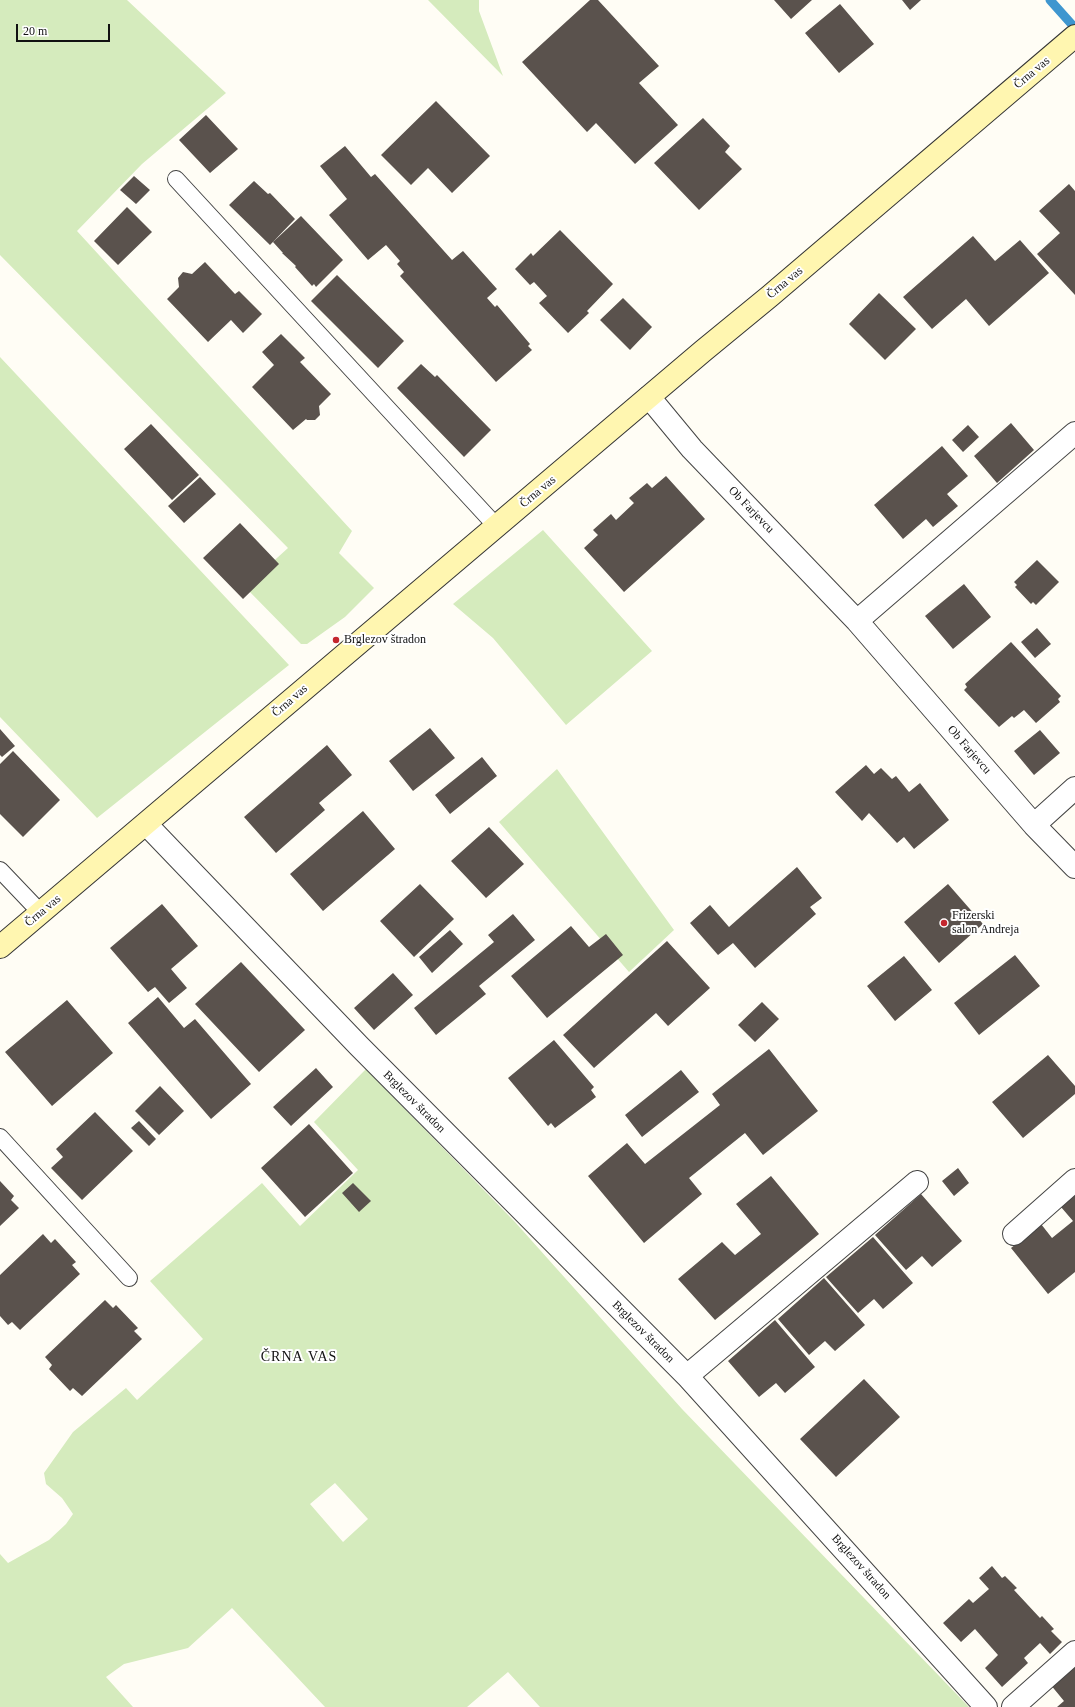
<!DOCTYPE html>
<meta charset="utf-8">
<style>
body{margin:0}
#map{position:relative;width:1075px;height:1707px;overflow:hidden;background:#fffdf5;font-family:"Times New Roman",serif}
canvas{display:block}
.scale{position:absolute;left:16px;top:24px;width:94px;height:18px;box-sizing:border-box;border:2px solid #111;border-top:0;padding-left:5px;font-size:12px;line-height:14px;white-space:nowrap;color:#111;-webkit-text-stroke:3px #fff;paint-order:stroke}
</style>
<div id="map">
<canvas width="1075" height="1707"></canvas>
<div class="scale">20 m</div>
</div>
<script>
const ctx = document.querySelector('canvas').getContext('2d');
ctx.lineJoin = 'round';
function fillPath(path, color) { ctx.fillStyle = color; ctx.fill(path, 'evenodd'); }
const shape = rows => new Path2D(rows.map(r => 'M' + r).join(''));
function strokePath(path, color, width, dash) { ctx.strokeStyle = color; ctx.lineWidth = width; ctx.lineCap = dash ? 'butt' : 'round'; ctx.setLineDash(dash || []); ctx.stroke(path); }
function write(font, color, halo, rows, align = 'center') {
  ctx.font = font + ' "Times New Roman",serif'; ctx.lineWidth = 4; ctx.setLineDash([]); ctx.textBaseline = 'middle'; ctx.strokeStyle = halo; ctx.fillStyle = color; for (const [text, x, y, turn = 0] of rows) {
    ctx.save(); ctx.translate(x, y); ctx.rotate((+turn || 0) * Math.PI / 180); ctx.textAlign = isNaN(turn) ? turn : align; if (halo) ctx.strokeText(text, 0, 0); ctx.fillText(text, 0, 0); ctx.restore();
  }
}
fillPath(shape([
 [0,0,127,0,226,93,142,164,77,231,352,531,339,553,374,588,345,617,307,644,301,644,245,587,288,548,0,255],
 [428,0,479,0,479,11,503,76],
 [0,357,289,665,97,818,0,717],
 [543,530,652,651,566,725,493,638,453,604],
 [557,769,674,930,629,972,499,822],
 [366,1069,515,1222,682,1409,969,1707,540,1707,508,1672,467,1707,325,1707,232,1608,188,1648,124,1664,106,1677,133,1707,0,1707,0,1554,8,1563,49,1540,66,1524,73,1514,62,1498,46,1484,44,1473,73,1432,126,1388,137,1400,203,1339,150,1281,262,1183,300,1226,358,1170,314,1122],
 [335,1483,368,1519,343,1542,310,1504]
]), '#d5ebbd');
strokePath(shape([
 [1050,0,1075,28]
]), '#3f96cf', 9);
fillPath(shape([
 [590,0,598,0,659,66,639,83,678,125,635,164,596,123,587,132,522,62],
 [774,0,812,0,791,19],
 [902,0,921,0,910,10],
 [840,4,874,44,839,73,805,33],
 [436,101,490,156,452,193,428,168,411,185,381,155],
 [206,115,238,149,210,173,179,140],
 [703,118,730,146,725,152,742,169,699,210,654,163],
 [345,146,371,177,375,174,452,260,463,251,497,289,487,298,495,307,497,305,530,344,528,346,532,350,496,382,400,276,404,272,397,264,400,261,386,245,368,260,329,215,347,199,320,166],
 [134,176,150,190,136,204,120,190],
 [254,181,268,194,270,193,295,219,270,245,229,205],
 [1069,184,1075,191,1075,295,1037,254,1060,233,1039,211],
 [127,207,152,232,118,265,94,241],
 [301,216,343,260,316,287,314,284,312,286,295,267,296,266,282,253,283,253,273,242],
 [560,230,613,284,587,311,589,313,568,333,539,303,547,296,534,282,530,285,515,269,531,253,533,256],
 [973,236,995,261,1020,240,1049,273,989,326,966,299,932,329,903,297],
 [205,262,235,294,239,291,262,314,243,333,231,320,208,342,167,299,179,287,178,278,183,272,192,274],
 [337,275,404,341,378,368,311,301],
 [879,293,916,329,885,360,849,324],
 [623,298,652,327,630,350,600,320],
 [281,334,305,358,300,362,331,394,319,406,320,415,315,420,307,420,306,419,293,430,252,387,274,365,262,352],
 [421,364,435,377,437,375,491,430,464,457,397,388],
 [1011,423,1034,450,997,483,974,456],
 [151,424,199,475,172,500,124,449],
 [968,425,979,437,963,452,952,440],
 [942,446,968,476,947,494,958,506,933,527,926,519,903,539,874,505],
 [666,476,705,519,624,592,584,548,598,535,593,530,611,514,616,520,634,503,629,498,647,483,652,488],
 [200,477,216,494,184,523,168,506],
 [240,523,279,564,243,599,203,558],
 [1037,560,1059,582,1036,605,1033,602,1031,604,1015,587,1017,585,1014,582],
 [964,584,991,617,953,649,925,616],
 [1037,628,1051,644,1035,658,1021,642],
 [1011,642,1061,696,1058,699,1060,702,1036,723,1024,710,1014,718,1012,716,999,727,964,690,967,687,965,684],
 [430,728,455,758,413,791,389,761],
 [0,729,15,746,2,757,0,755],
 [1040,730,1060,753,1034,775,1014,751],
 [327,745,352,775,319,803,325,810,276,853,244,817],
 [13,751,60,800,23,837,0,814,0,764],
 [482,757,497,776,450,814,435,795],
 [866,765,874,774,881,768,892,779,896,776,909,792,920,783,949,820,914,849,904,837,897,843,869,813,862,821,835,792],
 [363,811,395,849,323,911,290,874],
 [489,827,524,864,486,898,451,861],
 [797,867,822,898,810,907,816,914,755,968,733,943,718,955,690,923,710,905,729,927],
 [420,884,454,919,414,957,380,921],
 [948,884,983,924,939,963,904,922],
 [162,904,198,946,171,969,187,988,169,1003,155,987,148,992,110,948],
 [513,914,535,940,479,986,486,994,436,1035,414,1008,494,942,488,935],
 [571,926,589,947,606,934,623,955,547,1018,511,976],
 [450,930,463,944,432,973,419,957],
 [667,941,710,988,668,1026,656,1013,594,1068,563,1035],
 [1015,955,1040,986,979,1035,954,1003],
 [904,956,932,990,895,1021,867,986],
 [241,962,305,1030,259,1072,195,1004],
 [393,973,413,995,374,1030,354,1008],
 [158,997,184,1028,195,1019,251,1084,211,1119,128,1023],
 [67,1000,113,1053,52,1106,5,1052],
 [762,1002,779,1019,755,1042,738,1025],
 [554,1040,594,1087,591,1090,596,1097,555,1128,551,1123,548,1126,508,1078],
 [769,1049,818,1111,763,1155,745,1133,689,1178,702,1194,644,1243,588,1176,627,1143,645,1164,720,1105,712,1094],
 [1048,1055,1075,1086,1075,1094,1023,1138,992,1102],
 [316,1068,333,1087,291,1126,273,1107],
 [681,1070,699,1092,642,1137,625,1115],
 [160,1086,184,1111,159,1135,135,1111],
 [95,1112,133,1151,82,1200,51,1168,63,1157,56,1149],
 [139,1121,156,1139,149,1146,131,1128],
 [309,1124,353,1173,305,1217,261,1168],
 [958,1168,969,1183,954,1196,942,1181],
 [771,1176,819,1234,715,1320,678,1279,722,1242,735,1255,761,1234,736,1204],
 [0,1181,14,1196,11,1200,19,1208,0,1226],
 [353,1183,371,1201,359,1212,342,1193],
 [921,1194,962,1241,932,1267,922,1256,906,1270,875,1235],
 [1075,1195,1075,1272,1048,1294,1011,1248,1041,1224,1052,1238,1073,1221,1061,1207],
 [43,1234,51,1243,55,1239,76,1262,72,1265,80,1274,20,1330,12,1322,8,1325,0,1316,0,1275],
 [873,1237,913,1283,883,1309,874,1299,858,1313,826,1277],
 [824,1278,865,1325,835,1351,825,1341,809,1355,778,1319],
 [105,1300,113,1308,116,1305,138,1328,134,1331,142,1339,82,1396,73,1388,70,1391,49,1369,52,1365,45,1357],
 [775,1320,815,1367,785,1393,776,1383,759,1397,728,1361],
 [864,1379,900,1417,836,1477,800,1439],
 [992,1566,1002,1578,1005,1576,1017,1588,1014,1590,1040,1618,1042,1616,1054,1629,1051,1631,1062,1642,1050,1654,1040,1643,1024,1658,1028,1663,1002,1687,985,1668,998,1655,975,1629,961,1642,943,1623,969,1599,973,1603,989,1589,979,1578],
 [1075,1664,1075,1707,1057,1707,1064,1701,1050,1684]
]), '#5a524d');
const lane = shape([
 [176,179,497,527],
 [0,870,41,913],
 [0,1137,129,1278]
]);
const street = shape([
 [649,397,692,449,857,621,1034,825,1075,867],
 [857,621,1075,433],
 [146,824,359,1046,687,1376,986,1707],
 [1034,825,1075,788],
 [1014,1234,1075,1180],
 [687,1376,917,1182],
 [1013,1707,1075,1652]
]);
const secondary = shape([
 [0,947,703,351,770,296,1075,36]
]);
strokePath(lane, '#444', 18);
strokePath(street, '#444', 24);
strokePath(secondary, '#333', 24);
strokePath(lane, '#fff', 16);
strokePath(street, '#fff', 22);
strokePath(secondary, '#fff6b0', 22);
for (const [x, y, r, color] of [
 [336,640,4,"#c4262e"],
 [944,923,4,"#c4262e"]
]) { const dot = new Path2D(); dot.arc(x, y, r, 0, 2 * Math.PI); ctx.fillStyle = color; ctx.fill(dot); strokePath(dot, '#fff', 1.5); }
write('12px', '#111', '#fff', [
 ["Črna vas",1032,73,-40],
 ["Črna vas",785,283,-40],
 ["Črna vas",538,492,-40],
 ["Ob Farjevcu",751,510,46],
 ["Črna vas",290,701,-41],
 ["Ob Farjevcu",969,750,49],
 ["Črna vas",43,911,-40],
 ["Brglezov štradon",414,1102,45],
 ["Brglezov štradon",643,1332,45],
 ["Brglezov štradon",861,1567,48]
]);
write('12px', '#111', '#fff', [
 ["Brglezov štradon",344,640],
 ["Frizerski",952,916],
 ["salon Andreja",952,930]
], 'left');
ctx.letterSpacing = '1px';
write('14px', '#111', '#fff', [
 ["ČRNA VAS",299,1357]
]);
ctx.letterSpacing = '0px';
</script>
